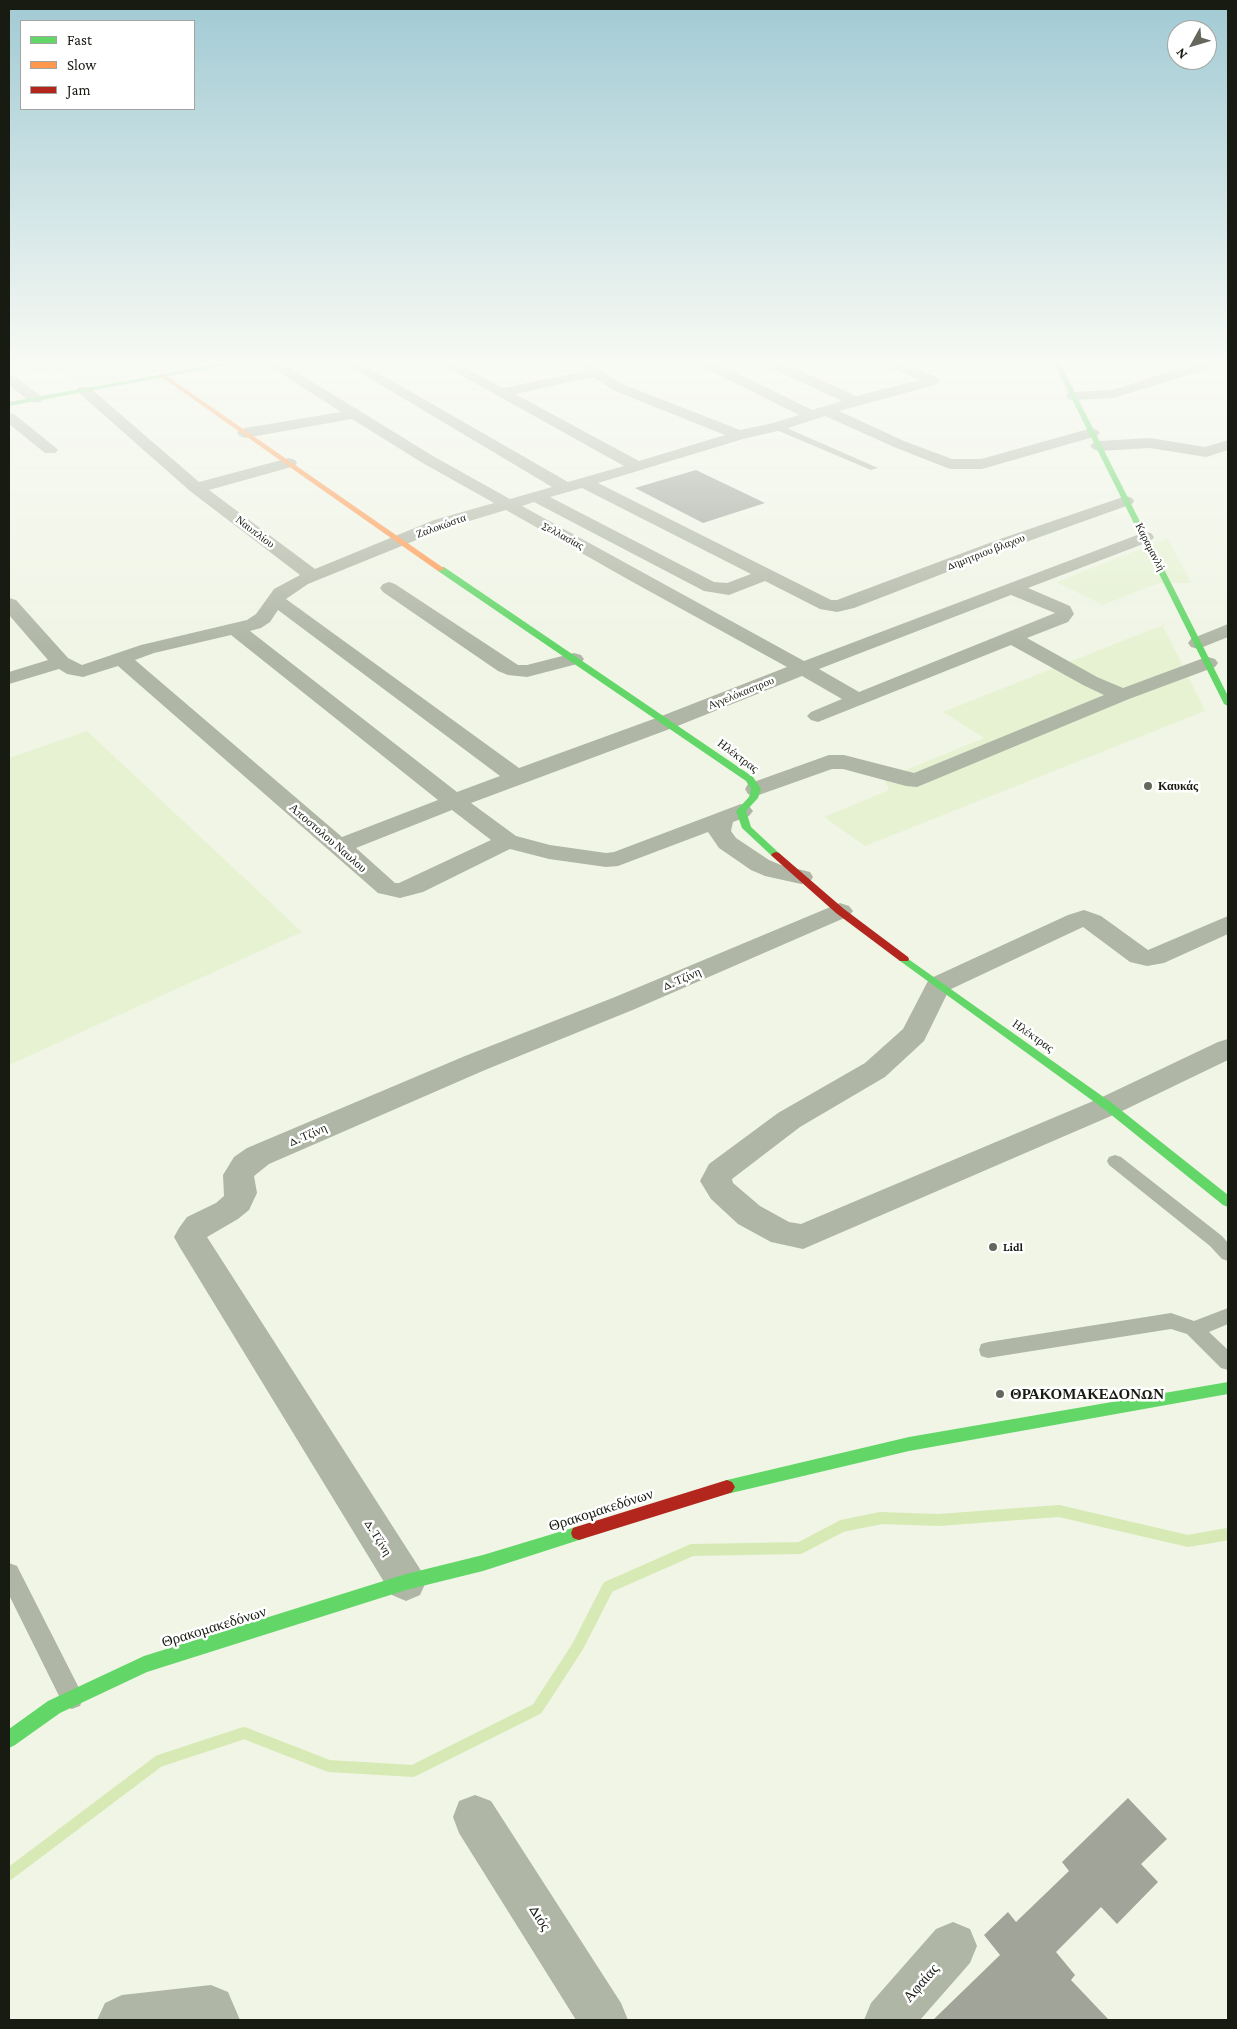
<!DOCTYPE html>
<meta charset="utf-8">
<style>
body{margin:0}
#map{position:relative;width:1237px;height:2029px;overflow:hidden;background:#f0f5e6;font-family:"Crimson Pro",serif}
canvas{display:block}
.frame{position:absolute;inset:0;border:10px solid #181b12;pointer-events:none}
.legend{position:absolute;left:20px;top:20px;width:175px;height:90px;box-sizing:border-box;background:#fff;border:1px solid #a3a4a0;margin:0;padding:6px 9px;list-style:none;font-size:15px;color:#181b12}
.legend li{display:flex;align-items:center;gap:10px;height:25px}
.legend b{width:25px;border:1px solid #a3a4a0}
.north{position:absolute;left:1167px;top:20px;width:50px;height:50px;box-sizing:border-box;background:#fff;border:1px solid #a3a4a0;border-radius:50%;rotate:231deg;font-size:14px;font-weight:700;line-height:20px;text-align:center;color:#181b12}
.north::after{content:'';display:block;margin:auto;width:18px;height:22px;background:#64675c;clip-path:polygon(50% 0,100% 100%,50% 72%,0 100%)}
</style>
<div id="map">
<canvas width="1237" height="2029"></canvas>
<div class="frame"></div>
<ul class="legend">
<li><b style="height:6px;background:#63d668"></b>Fast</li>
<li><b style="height:6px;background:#ff974d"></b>Slow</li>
<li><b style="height:6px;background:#b3261e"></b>Jam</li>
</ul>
<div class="north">N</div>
</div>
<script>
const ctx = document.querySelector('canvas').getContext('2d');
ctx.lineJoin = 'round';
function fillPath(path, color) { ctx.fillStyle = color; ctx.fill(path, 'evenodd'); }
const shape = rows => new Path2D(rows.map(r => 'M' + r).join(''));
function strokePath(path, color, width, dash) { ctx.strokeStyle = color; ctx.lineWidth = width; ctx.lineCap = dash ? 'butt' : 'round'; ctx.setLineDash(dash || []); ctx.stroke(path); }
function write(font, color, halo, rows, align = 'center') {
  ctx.font = font + ' "Crimson Pro",serif'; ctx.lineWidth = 5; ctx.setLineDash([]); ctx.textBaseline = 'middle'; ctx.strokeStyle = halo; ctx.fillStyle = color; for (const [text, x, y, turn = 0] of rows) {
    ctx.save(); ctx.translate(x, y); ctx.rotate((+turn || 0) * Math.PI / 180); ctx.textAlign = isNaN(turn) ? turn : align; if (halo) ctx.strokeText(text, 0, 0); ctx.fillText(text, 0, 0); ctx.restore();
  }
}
fillPath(shape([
 [9,363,210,363,78,386,57,368,12,377,9,373],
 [1168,538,1191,583,1159,583,1103,605,1056,582],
 [1165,624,1164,628,1205,711,865,846,824,817,889,790,884,779,984,738,943,712],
 [87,731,302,932,9,1065,9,758]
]), '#e7f2d3');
strokePath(shape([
 [9,1874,159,1761,244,1733,329,1766,413,1771,537,1709,578,1646,608,1587,692,1550,800,1548,842,1526,881,1518,938,1520,1059,1511,1188,1541,1228,1534]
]), '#d7eab5', 12);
fillPath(shape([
 [696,470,765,503,703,523,635,488],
 [1128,1798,1167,1839,1141,1864,1158,1882,1117,1924,1101,1907,1056,1952,1075,1975,1071,1980,1109,2020,933,2020,1000,1955,984,1935,1008,1912,1016,1922,1069,1871,1062,1862]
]), '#a0a499');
fillPath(shape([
 [774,425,780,425,878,468,871,470,774,429,774,425],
 [1115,1155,1121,1157,1222,1236,1228,1243,1228,1261,1222,1259,1210,1246,1109,1165,1107,1161,1109,1157,1115,1155],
 [1228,1308,1228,1324,1209,1332,1228,1350,1228,1370,1221,1368,1187,1334,1171,1329,988,1358,981,1356,979,1350,981,1344,988,1342,1171,1313,1194,1321,1228,1308],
 [9,1563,17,1566,80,1690,83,1698,80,1706,72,1709,64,1706,9,1595,9,1563]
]), '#b0b6a6');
fillPath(shape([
 [265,363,282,363,433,456,510,499,552,487,344,363,361,363,568,482,624,466,439,363,456,363,503,388,585,371,577,363,593,363,610,377,625,385,740,430,773,423,799,415,701,366,699,363,717,363,812,410,842,401,766,366,764,363,783,363,856,396,920,380,887,366,885,363,904,363,938,378,940,381,938,384,839,411,904,441,952,459,981,459,1092,428,1097,430,1100,433,1097,436,982,469,950,469,894,447,825,416,782,430,743,439,598,483,831,600,837,600,1000,539,1120,498,1126,496,1132,498,1134,501,1132,504,1012,547,854,608,837,612,820,609,765,581,729,595,704,591,534,502,522,506,804,661,1145,532,1151,533,1154,537,1151,541,1028,588,1070,606,1074,614,1068,622,1027,638,1097,677,1123,688,1201,659,1208,657,1215,659,1218,663,1215,667,1129,699,917,787,906,786,843,769,832,769,756,796,748,794,745,789,748,784,829,755,844,755,914,773,1104,695,1083,685,1011,645,818,722,811,720,807,716,811,712,842,699,802,676,675,727,471,803,516,836,550,845,606,853,614,852,741,804,749,806,753,811,749,816,733,822,731,831,736,838,769,860,781,865,810,872,813,877,810,882,801,884,765,876,751,870,719,848,708,832,618,866,606,867,549,859,510,849,423,892,400,898,378,893,118,666,83,677,67,674,59,669,9,684,9,672,48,660,9,615,9,598,16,600,68,658,82,665,141,645,247,620,256,614,274,589,300,575,190,491,79,393,77,390,79,387,89,387,199,482,289,458,295,460,297,463,295,466,209,490,315,569,434,520,494,503,421,462,352,419,245,438,240,436,237,433,240,430,245,428,341,412,265,363],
 [593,377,615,391,725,435,639,461,515,394,593,377],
 [582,488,751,574,727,583,714,582,550,497,582,488],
 [506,510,629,580,787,667,659,717,519,768,286,599,308,584,446,528,506,510],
 [1011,595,1055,613,859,692,819,669,1011,595],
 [278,610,500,776,457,792,250,631,261,628,270,622,278,610],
 [231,635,438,800,342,837,135,660,154,653,231,635],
 [452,810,491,840,399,883,395,883,356,848,452,810],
 [1198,363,1220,363,1218,366,1113,398,1073,400,1068,399,1066,396,1068,393,1073,392,1112,390,1198,363],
 [9,375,14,376,41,396,43,399,41,402,31,402,9,385,9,375],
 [9,413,14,414,55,447,58,450,55,453,45,453,9,424,9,413],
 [1150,438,1205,447,1228,440,1228,450,1206,457,1150,448,1098,451,1093,449,1090,446,1093,443,1098,441,1150,438],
 [389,582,395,584,518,665,527,665,574,653,581,655,584,659,581,663,527,677,508,675,498,671,383,592,380,588,383,584,389,582],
 [1228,624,1228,637,1198,649,1191,647,1188,643,1191,639,1228,624],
 [840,903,849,906,853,911,849,916,635,1009,485,1070,269,1164,254,1176,257,1193,249,1210,238,1219,207,1237,420,1569,426,1582,420,1595,406,1601,392,1595,179,1246,174,1237,179,1228,187,1217,216,1203,224,1196,223,1175,234,1157,247,1148,465,1056,615,997,840,903],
 [1084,910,1101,916,1148,950,1228,916,1228,934,1164,963,1147,966,1130,962,1083,927,949,990,924,1041,885,1077,800,1127,732,1179,733,1183,760,1206,789,1222,801,1224,1098,1099,1218,1042,1228,1039,1228,1060,1118,1113,803,1249,771,1242,738,1224,711,1199,700,1181,709,1164,778,1113,865,1063,903,1029,929,979,1068,915,1084,910],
 [475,1795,491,1801,621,2003,628,2020,576,2020,459,1833,453,1817,459,1801,475,1795],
 [953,1922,970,1929,977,1946,970,1963,920,2020,864,2020,871,2003,936,1929,953,1922],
 [211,1985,228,1992,240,2020,97,2020,105,2003,122,1995,211,1985]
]), '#b0b6a6');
fillPath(shape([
 [225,363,238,363,9,406,9,402,225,363],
 [1054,363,1060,363,1228,696,1228,706,1224,704,1054,363],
 [438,567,444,567,753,777,761,789,758,798,746,811,751,827,779,853,781,855,779,857,773,857,742,828,736,811,749,797,751,789,746,781,438,571,438,567],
 [904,956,1112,1103,1228,1195,1228,1207,1223,1205,1104,1109,900,961,899,959,904,956],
 [1228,1382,1228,1394,909,1451,727,1494,722,1492,719,1487,722,1482,727,1480,909,1437,1228,1382],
 [579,1526,585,1528,587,1533,585,1538,579,1540,483,1571,406,1590,147,1672,60,1713,15,1745,9,1748,9,1729,48,1701,144,1656,406,1574,483,1555,579,1526]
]), '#63d668');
fillPath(shape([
 [160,374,164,374,445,569,438,571,160,376,160,374]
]), '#ff974d');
fillPath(shape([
 [776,852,779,853,844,909,908,957,909,959,908,961,900,961,836,913,773,857,771,855,773,853,776,852],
 [727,1480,732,1482,735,1487,732,1492,727,1494,579,1540,573,1538,571,1533,573,1528,579,1526,727,1480]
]), '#b3261e');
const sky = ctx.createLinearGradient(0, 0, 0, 647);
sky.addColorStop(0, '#a1cad4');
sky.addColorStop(0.56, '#f8faf4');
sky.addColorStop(1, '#f8faf400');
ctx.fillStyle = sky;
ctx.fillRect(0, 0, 1237, 647);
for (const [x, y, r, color] of [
 [1148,786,5,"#64675c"],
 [993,1247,5,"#64675c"],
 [1000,1394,5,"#64675c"]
]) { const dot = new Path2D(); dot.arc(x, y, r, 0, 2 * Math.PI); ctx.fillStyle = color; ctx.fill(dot); strokePath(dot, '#fff', 2); }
write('11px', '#181b12', '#fff', [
 ["Ζαλοκώστα",441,526,-20],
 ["Ναυπλίου",255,532,37],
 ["Σελλασίας",563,536,29],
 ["Καραμανλή",1150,547,63],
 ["Δημητριου βλαχου",986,552,-21],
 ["Αγγελόκαστρου",741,693,-22]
]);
write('12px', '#181b12', '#fff', [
 ["Ηλέκτρας",738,756,37],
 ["Αποστολου Ναυλου",328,838,41],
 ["Δ. Τζίνη",682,979,-23],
 ["Ηλέκτρας",1033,1036,35],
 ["Δ. Τζίνη",308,1135,-23],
 ["Δ. Τζίνη",378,1538,58]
]);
write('bold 12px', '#181b12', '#fff', [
 ["Καυκάς",1158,786],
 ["Lidl",1003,1247]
], 'left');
write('bold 15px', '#181b12', '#fff', [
 ["ΘΡΑΚΟΜΑΚΕΔΟΝΩΝ",1010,1394]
], 'left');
write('15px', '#181b12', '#fff', [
 ["Θρακομακεδόνων",601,1510,-18],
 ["Θρακομακεδόνων",214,1627,-17],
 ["Διός",540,1918,58],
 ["Αφαίας",921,1983,-49]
]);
</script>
